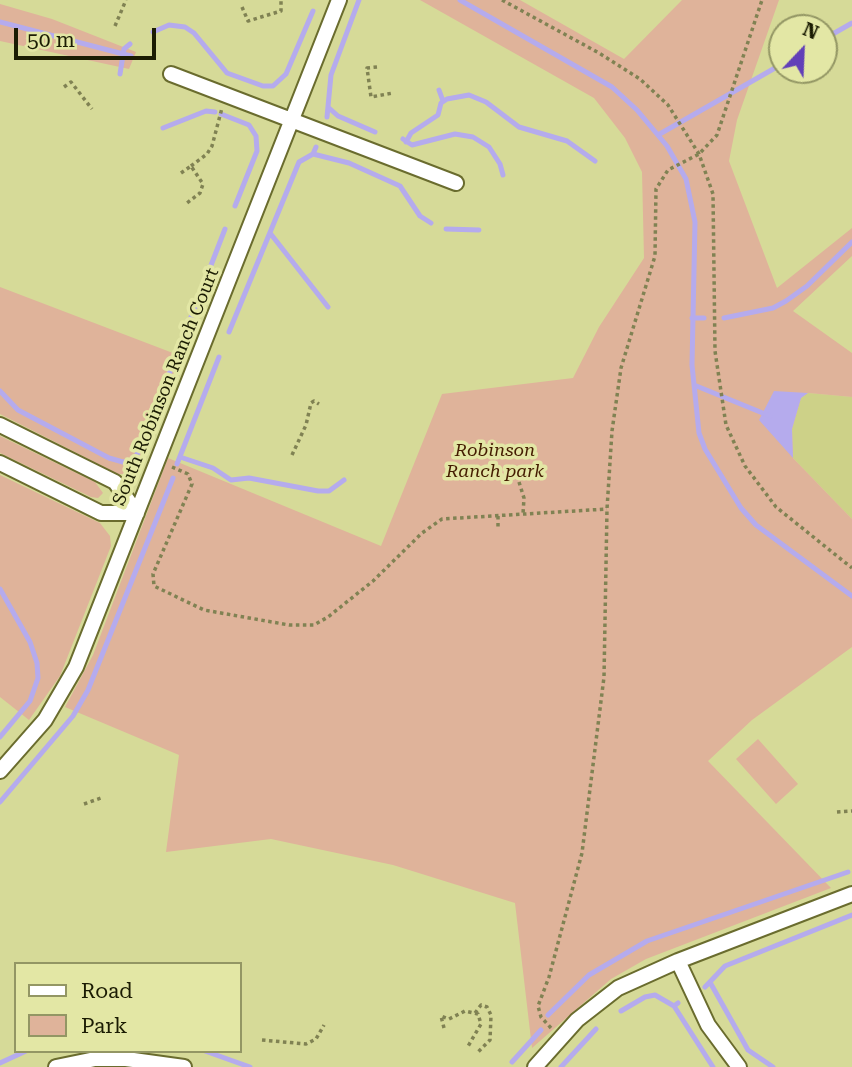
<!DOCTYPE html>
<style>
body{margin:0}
#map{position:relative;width:852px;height:1067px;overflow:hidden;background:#d6da98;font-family:"Roboto Serif",serif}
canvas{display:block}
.legend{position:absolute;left:14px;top:962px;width:228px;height:91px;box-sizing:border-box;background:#e3e7a5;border:2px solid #939664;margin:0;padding:9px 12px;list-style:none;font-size:21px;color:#1b1c03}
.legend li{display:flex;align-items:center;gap:14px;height:35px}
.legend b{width:35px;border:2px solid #939664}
.north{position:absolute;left:768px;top:14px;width:70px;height:70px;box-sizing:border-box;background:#e3e7a5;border:2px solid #939664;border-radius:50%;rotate:23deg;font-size:19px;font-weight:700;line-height:28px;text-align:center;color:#1b1c03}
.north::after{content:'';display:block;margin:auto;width:24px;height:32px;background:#6240b8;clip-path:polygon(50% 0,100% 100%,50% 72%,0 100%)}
.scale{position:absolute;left:14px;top:28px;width:142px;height:32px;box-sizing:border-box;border:4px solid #1b1c03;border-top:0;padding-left:9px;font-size:21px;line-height:24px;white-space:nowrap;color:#1b1c03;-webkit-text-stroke:5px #e3e7a5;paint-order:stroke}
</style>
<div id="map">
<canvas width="852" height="1067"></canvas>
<ul class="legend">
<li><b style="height:9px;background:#fff"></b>Road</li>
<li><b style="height:19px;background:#dfb39a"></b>Park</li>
</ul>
<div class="north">N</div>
<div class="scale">50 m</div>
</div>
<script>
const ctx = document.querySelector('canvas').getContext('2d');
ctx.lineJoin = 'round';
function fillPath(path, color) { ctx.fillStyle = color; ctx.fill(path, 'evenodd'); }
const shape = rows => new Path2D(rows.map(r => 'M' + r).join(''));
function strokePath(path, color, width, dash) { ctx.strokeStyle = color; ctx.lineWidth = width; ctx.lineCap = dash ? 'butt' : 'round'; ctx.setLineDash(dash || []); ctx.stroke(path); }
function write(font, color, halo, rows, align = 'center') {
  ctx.font = font + ' "Roboto Serif",serif'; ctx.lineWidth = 7; ctx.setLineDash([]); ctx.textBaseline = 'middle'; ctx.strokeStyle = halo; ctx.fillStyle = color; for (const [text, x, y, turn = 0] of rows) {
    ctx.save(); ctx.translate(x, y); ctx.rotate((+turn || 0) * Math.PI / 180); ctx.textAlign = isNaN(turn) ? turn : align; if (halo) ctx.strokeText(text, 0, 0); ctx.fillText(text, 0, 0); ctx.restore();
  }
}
fillPath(shape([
 [808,393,852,397,852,519,793,458,792,429,801,398]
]), '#cdd188');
fillPath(shape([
 [420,0,520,0,624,59,682,0,779,0,737,120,729,161,777,288,852,228,852,256,793,311,852,353,852,397,808,393,801,398,792,429,793,458,852,519,852,647,752,720,708,761,831,888,646,959,611,979,532,1048,515,903,393,865,271,839,166,852,179,755,65,707,93,655,168,458,381,546,442,394,573,378,599,327,644,258,642,172,625,138,594,98],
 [0,4,52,19,136,52,129,69,0,41],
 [0,287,186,358,141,469,129,474,118,474,0,414],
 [0,436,95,482,103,493,98,498,91,497,0,453],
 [0,475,100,523,110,536,111,546,60,676,29,720,0,697],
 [758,739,798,784,776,804,736,759]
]), '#dfb39a');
fillPath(shape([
 [774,391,808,393,801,398,792,429,793,458,759,420]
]), '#b5abed');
strokePath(shape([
 [460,0,612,87,637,110,667,146,686,179,695,222,692,365,699,433,705,449,741,508,756,525,852,596],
 [0,22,131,56],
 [153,32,169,25,185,27,194,33,227,73,263,86,273,86,286,74,313,11],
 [824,39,852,23],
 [120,74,124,49,130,44],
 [439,90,443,101],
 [329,108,338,116,375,132],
 [221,114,249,125,256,136,257,151,235,206],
 [327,117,331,75,359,0],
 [163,128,206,111,215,112],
 [658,135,782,64],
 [403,139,412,145,455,134,473,137,489,147,500,164,503,175],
 [406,142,411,133,438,115,441,103,447,99,469,95,486,102,519,127,567,141,595,161],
 [313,154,349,163,400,186,420,216,431,223],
 [446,229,479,230],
 [270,233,328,307],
 [692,318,704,318],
 [724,318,773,308,786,301,807,286,852,242],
 [229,332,299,162,313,154,316,147],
 [694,385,770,416],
 [0,391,18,410,109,458,123,462,134,460,144,441],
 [149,426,225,229],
 [180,457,213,468,231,480,249,478,318,491,329,491,344,480],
 [177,464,219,357],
 [0,589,30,642,37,663,38,678,30,701,0,737],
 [0,802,73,716,88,690,173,478],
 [711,984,748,1050,773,1067],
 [705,987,725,966,852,915],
 [674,1006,713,1067],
 [621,1011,645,997,655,995,674,1006,678,1003],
 [548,1015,589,975,647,941,848,872],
 [205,1051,250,1067],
 [512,1062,541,1030],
 [0,1063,26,1051],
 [561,1067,596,1029]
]), '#b5abed', 5);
const minor = shape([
 [171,74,456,183],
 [0,425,115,482,137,513],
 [0,463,101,513,137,513],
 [0,771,45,720,76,667,339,0],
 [678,961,708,1025,739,1067],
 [56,1067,95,1059,126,1059,184,1067],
 [535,1067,577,1020,618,988,678,961,852,894]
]);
strokePath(minor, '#6a6c2e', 18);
strokePath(shape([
 [502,0,599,53,640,79,668,105,699,154,713,194,715,351,726,425,745,466,776,507,852,568],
 [242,7,248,21,281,11,281,0],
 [115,26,126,0],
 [377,67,367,68,371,97,393,93],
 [64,87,71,82,92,109],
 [191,166,207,154,212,146,222,108],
 [181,173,191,166,203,184,200,193,187,203],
 [292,455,306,425,311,403,314,401,319,404],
 [172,467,188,474,192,484,153,574,154,586,204,610,289,625,314,625,328,617,373,581,422,533,442,519,607,509],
 [519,482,524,498,523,514],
 [498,516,498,528],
 [84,804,101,798,101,795],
 [837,812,852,811],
 [475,1013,481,1005,487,1007,491,1015,490,1040,477,1053],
 [444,1028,441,1016,449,1019,465,1011,478,1014,481,1024,467,1048],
 [551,1028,541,1017,538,1006,549,977,582,853,604,677,607,509,612,431,621,368,655,256,656,189,668,170,699,154,717,135,762,0],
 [262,1040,306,1044,316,1039,324,1025]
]), '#808253', 3.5, [3.5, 3.5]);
strokePath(minor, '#fff', 14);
write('18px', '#1b1c03', '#e3e7a5', [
 ["South Robinson Ranch Court",166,387,-68]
]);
write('italic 18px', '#441c00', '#e3e7a5', [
 ["Robinson",495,451],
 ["Ranch park",495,472]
]);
</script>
